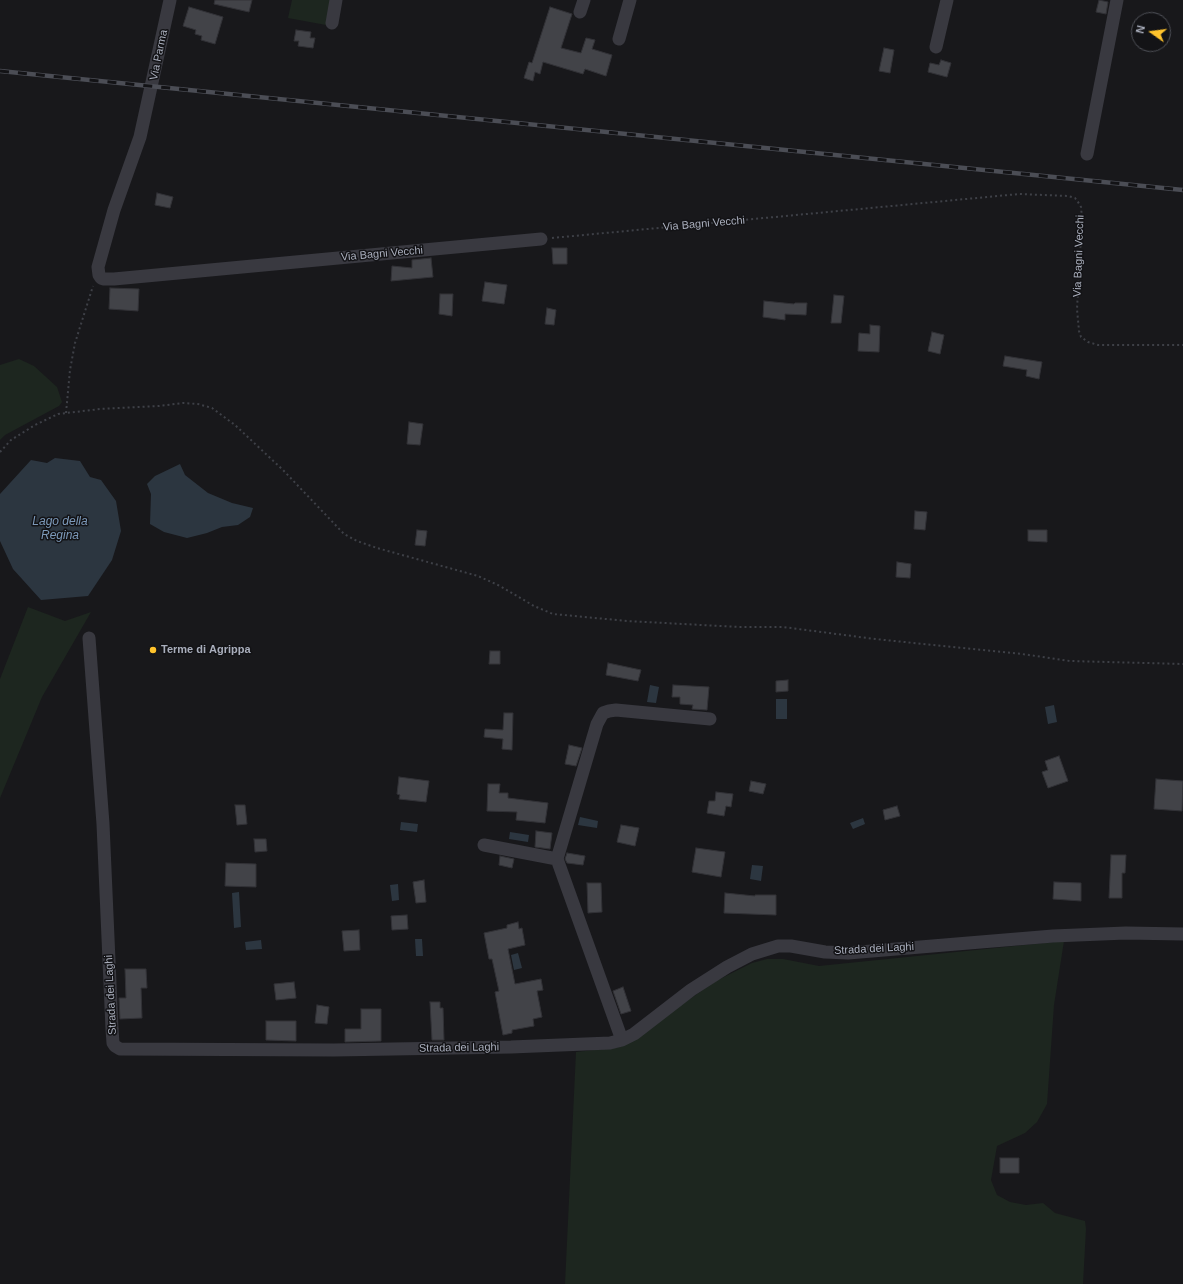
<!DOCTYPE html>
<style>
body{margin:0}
#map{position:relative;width:1183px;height:1284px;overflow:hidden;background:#18181b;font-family:Helvetica,sans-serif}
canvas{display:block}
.north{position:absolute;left:1131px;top:12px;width:40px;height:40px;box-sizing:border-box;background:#131316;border:1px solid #4f5158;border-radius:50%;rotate:284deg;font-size:11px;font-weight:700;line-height:16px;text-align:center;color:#a9aebc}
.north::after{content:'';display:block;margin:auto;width:14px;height:18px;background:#ffc32c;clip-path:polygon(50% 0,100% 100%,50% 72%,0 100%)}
</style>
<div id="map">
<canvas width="1183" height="1284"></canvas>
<div class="north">N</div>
</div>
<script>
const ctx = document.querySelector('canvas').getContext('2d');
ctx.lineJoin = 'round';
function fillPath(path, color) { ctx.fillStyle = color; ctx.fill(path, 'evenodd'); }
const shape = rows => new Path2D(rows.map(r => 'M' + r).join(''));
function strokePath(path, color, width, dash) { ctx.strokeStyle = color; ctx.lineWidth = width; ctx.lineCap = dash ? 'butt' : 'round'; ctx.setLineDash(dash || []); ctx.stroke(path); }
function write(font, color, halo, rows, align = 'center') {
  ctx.font = font + ' Helvetica,sans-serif'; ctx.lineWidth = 3; ctx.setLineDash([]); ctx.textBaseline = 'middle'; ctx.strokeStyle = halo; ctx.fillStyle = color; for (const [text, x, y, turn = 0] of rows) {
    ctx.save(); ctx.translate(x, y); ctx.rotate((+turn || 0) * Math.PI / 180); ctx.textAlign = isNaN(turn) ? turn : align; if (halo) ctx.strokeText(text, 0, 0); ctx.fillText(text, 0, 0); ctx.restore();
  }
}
fillPath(shape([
 [292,0,331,0,326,25,288,18],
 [19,359,34,366,57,387,62,402,59,406,5,435,0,440,0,365],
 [28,607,65,621,91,612,42,697,0,798,0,679],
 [1064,941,1054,1005,1047,1104,1037,1122,1025,1133,997,1146,991,1180,997,1195,1010,1202,1026,1205,1043,1203,1055,1213,1085,1221,1086,1229,1083,1284,565,1284,576,1052,620,1047,716,981,752,963,767,959,783,959,819,966]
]), '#1d261f');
fillPath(shape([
 [55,458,80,461,90,477,101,480,116,501,121,531,112,560,88,596,41,600,13,569,0,541,0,494,31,460,47,463],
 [180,464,185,475,208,493,232,503,253,508,250,517,238,525,222,527,207,533,187,538,164,532,150,524,151,494,147,484,155,476],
 [650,685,659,687,656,703,647,702],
 [776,699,787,699,787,719,776,719],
 [1054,705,1057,722,1048,724,1045,707],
 [580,817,598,821,597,828,578,825],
 [863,818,865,824,853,829,850,823],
 [401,822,418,824,417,832,400,830],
 [510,832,529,835,528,842,509,839],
 [752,865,763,866,761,881,750,879],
 [398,884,399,900,392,901,390,885],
 [239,892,241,927,234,928,232,893],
 [415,939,422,939,423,956,416,956],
 [261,940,262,949,246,950,245,942],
 [518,953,522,968,514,970,511,955]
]), '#2c3640');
const building = shape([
 [215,0,252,0,249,12,214,4,215,0],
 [1099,0,1108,2,1106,14,1096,12,1099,0],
 [189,7,223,17,215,44,201,40,202,36,195,34,196,30,183,26,189,7],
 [550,7,572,14,561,48,581,53,586,38,595,40,592,49,612,55,606,76,585,69,583,74,543,62,540,74,535,72,533,81,524,78,529,62,532,63,550,7],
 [296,30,311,32,310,38,315,38,313,48,298,46,299,41,294,41,296,30],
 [884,48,894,50,890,73,879,71,884,48],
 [941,60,951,63,947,77,928,72,930,63,939,65,941,60],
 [157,193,173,197,170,208,155,205,157,193],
 [552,248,567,248,567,264,553,264,552,248],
 [431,258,433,277,391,281,392,266,412,268,412,260,431,258],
 [485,282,507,285,504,304,482,301,485,282],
 [110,288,139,289,138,311,109,309,110,288],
 [440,294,453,294,452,316,439,314,440,294],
 [834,295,844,296,841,323,831,323,834,295],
 [764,301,794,304,795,303,807,303,806,315,785,314,785,320,763,317,764,301],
 [547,308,556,310,554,325,545,324,547,308],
 [870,325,880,326,879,352,858,351,859,333,870,334,870,325],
 [932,332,944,335,940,354,928,351,932,332],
 [1005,356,1042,362,1039,379,1026,376,1027,370,1003,366,1005,356],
 [409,422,423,424,420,445,407,444,409,422],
 [915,511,927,512,925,530,914,529,915,511],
 [417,530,427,531,425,546,415,545,417,530],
 [1028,530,1047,530,1047,542,1028,541,1028,530],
 [897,562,911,564,910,578,896,577,897,562],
 [490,651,500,651,500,664,489,664,490,651],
 [608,663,641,670,638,681,606,675,608,663],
 [788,680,788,691,776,692,776,681,788,680],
 [673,685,709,687,707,710,692,709,693,705,680,704,680,697,672,697,673,685],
 [504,713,513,713,512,750,502,749,503,739,484,737,485,729,503,730,504,713],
 [569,745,582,748,576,766,565,764,569,745],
 [1059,756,1068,781,1048,788,1042,772,1048,770,1045,761,1059,756],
 [399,777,429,781,426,802,399,799,400,795,397,794,399,777],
 [1156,779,1183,781,1182,811,1154,809,1156,779],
 [751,781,766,784,763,794,749,791,751,781],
 [488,784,500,784,499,793,508,793,508,798,548,803,545,823,516,820,517,812,487,811,488,784],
 [716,792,733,794,731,807,726,806,724,816,707,813,709,801,715,801,716,792],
 [235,805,245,805,247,824,237,825,235,805],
 [897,806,900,816,885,820,883,810,897,806],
 [621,825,639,828,635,846,617,842,621,825],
 [536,831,552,833,550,849,535,847,536,831],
 [254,839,266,839,267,851,255,852,254,839],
 [696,848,725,852,721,877,692,872,696,848],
 [567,853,585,856,583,865,567,863,565,859,567,853],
 [1111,855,1126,855,1125,873,1122,873,1122,898,1109,898,1111,855],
 [500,856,514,859,512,868,499,865,500,856],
 [226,863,256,864,256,887,225,886,226,863],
 [424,880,426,902,416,903,413,882,424,880],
 [1054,882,1081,883,1081,901,1053,899,1054,882],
 [587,883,601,883,602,912,588,913,587,883],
 [725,893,755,896,755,895,776,895,776,915,724,913,725,893],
 [407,915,408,929,392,930,391,916,407,915],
 [518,922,519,929,522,928,525,945,508,949,515,984,541,979,543,990,537,991,542,1017,533,1019,534,1026,512,1030,512,1033,503,1035,495,992,499,991,492,959,489,959,484,933,507,928,507,925,518,922],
 [359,930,360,950,344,951,342,931,359,930],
 [125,969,146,969,147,988,141,988,142,1018,120,1019,119,998,126,998,125,969],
 [294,982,296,998,276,1000,274,984,294,982],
 [623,987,631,1011,621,1014,613,991,623,987],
 [430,1002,440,1002,440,1008,443,1008,444,1040,432,1040,430,1002],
 [317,1005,329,1007,327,1024,315,1023,317,1005],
 [361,1009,381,1009,381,1041,345,1042,345,1029,361,1029,361,1009],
 [266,1021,296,1021,296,1041,266,1040,266,1021],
 [1000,1158,1019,1158,1019,1173,1000,1173,1000,1158]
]);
fillPath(building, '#424348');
strokePath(building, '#323237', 1);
strokePath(shape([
 [552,238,1019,194,1068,196,1075,198,1078,202,1081,207,1082,218,1077,309,1079,331,1081,337,1088,342,1098,345,1183,345],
 [66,413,70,370,75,343,93,286],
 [0,452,11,440,35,425,58,414,100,409,159,406,183,403,198,404,212,408,235,425,283,470,344,534,357,541,377,548,478,576,500,586,534,606,553,614,627,621,739,627,783,627,875,639,1022,654,1070,661,1183,664]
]), '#3e4047', 2, [2, 3]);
strokePath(shape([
 [170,0,140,137,114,210,98,267,99,275,101,278,104,279,114,279,541,239],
 [580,12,584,0],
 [332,23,336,0],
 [619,39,630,0],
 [936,47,947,0],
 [1087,154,1117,0],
 [89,638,103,824,112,1029,113,1043,115,1046,120,1049,334,1050,511,1047,610,1043,622,1040,634,1034,691,990,727,967,752,954,778,946,791,946,825,952,848,953,1053,936,1126,933,1183,934],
 [484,845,557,859],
 [622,1040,557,859,597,724,603,713,609,711,616,710,710,719]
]), '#393940', 13);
const rail = shape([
 [0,71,1183,190]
]);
strokePath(rail, '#4b4d55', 4.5);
strokePath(rail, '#131316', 3, [9]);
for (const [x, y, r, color] of [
 [153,650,4,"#ffc32c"]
]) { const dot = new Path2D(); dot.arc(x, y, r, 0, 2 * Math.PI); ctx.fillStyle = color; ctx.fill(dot); strokePath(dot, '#131316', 1.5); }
write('11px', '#a9aebc', '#131316', [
 ["Via Parma",159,55,-78],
 ["Via Bagni Vecchi",704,224,-5],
 ["Via Bagni Vecchi",382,254,-5],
 ["Via Bagni Vecchi",1079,256,-88],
 ["Strada dei Laghi",874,949,-3],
 ["Strada dei Laghi",111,995,-93],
 ["Strada dei Laghi",459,1048,-1]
]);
write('bold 11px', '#a9aebc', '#131316', [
 ["Terme di Agrippa",161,650]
], 'left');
write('italic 12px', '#7d9aba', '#131316', [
 ["Lago della",60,522],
 ["Regina",60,536]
]);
</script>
